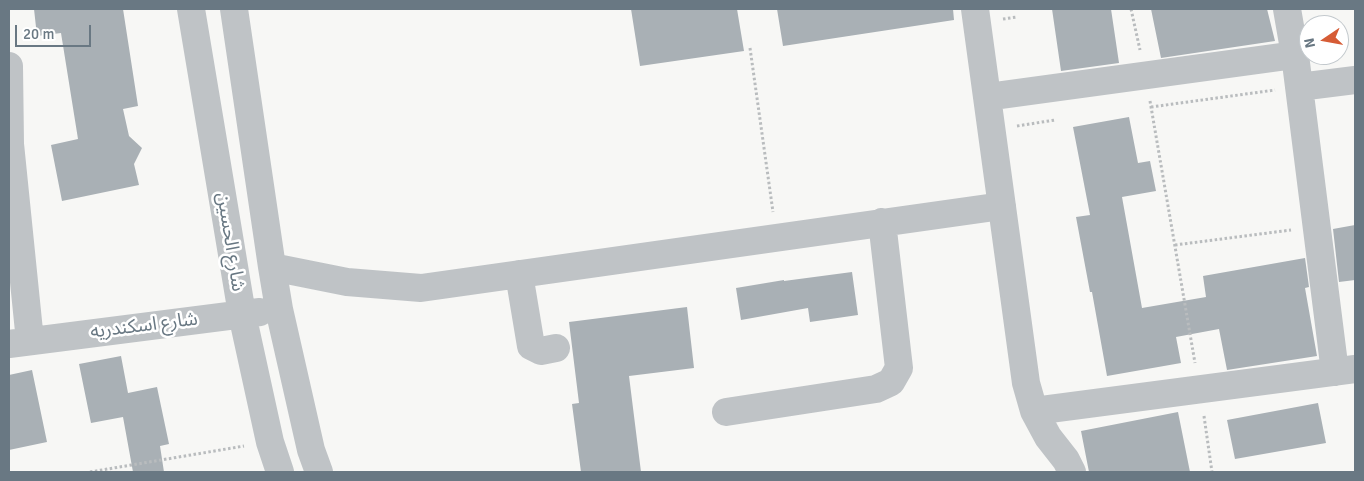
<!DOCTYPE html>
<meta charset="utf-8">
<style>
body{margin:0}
#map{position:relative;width:1364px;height:481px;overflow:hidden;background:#f7f7f5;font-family:Signika,sans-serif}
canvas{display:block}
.frame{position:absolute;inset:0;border:10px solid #697883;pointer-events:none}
.north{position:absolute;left:1299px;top:15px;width:50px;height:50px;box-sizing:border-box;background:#fff;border:1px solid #c3c9cd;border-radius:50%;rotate:258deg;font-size:14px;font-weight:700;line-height:20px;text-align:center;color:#697883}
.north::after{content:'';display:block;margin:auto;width:18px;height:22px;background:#d65c36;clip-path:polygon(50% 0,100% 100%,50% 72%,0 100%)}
.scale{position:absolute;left:15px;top:25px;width:76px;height:22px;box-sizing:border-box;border:2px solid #697883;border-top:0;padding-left:6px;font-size:15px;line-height:18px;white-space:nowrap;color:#697883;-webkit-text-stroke:4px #fff;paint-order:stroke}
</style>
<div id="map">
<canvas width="1364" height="481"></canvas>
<div class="frame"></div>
<div class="north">N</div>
<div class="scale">20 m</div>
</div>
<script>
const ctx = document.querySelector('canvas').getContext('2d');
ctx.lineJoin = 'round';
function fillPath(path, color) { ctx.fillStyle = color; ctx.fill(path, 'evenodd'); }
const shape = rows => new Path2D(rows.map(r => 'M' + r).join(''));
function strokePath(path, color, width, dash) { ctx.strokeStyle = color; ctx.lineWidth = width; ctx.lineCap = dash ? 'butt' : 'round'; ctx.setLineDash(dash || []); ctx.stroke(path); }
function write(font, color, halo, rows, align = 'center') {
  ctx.font = font + ' Signika,"Noto Sans Arabic",sans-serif'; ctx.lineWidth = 5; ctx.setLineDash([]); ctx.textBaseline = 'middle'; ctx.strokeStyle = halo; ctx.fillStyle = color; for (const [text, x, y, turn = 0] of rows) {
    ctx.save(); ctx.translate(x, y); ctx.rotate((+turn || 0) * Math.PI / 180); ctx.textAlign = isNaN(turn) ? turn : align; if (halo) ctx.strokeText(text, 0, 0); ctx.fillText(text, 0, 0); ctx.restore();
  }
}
fillPath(shape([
 [34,9,123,9,138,106,123,109,129,136,142,148,134,164,139,185,62,201,51,145,78,139,61,33,37,36],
 [631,9,737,9,744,51,640,66],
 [777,9,953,9,954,20,783,46],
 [1052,9,1111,9,1119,63,1061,71],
 [1151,9,1267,9,1275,41,1161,58],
 [1129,117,1138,163,1150,161,1156,191,1122,197,1142,308,1206,297,1203,276,1305,258,1309,287,1305,288,1317,356,1227,370,1219,329,1176,337,1181,363,1107,376,1092,292,1090,292,1076,217,1090,215,1073,127],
 [1355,225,1355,280,1339,282,1333,229],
 [852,272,858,315,810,322,808,308,741,320,736,288,784,280,784,281],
 [687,307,694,368,629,376,641,472,581,472,572,404,579,403,569,322],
 [121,356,128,393,157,387,169,444,160,446,164,472,133,472,123,417,91,423,79,364],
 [32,370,47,442,9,450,9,375],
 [1318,403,1326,443,1235,459,1227,420],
 [1178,412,1190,472,1089,472,1081,431]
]), '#a9b0b5');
strokePath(shape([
 [1131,9,1140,50],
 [1003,19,1017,17],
 [750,48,773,212],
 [1150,101,1195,363],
 [1151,107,1275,90],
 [1017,126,1055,120],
 [1175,245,1291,230],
 [1204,416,1212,472],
 [90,472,244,446]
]), '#b9bcbe', 3, [2.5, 2.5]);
strokePath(shape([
 [191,9,242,314,270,442,280,472],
 [234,9,272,267,279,309,311,450,319,472],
 [975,9,1026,383,1034,411,1048,437,1066,460,1072,472],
 [1287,9,1295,55,1335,372],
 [9,66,10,144,30,341],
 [1299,87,1355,80],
 [987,97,1295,55],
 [272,267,347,282,421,288,1002,206],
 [519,274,531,346,541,351,556,348],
 [9,344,260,312],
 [1034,411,1355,369],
 [726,412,876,389,891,382,899,368,882,222]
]), '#bfc3c6', 28);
write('19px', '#697883', '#fff', [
 ["شارع الحسين",230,242,81],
 ["شارع اسكندريه",144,326,-7]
]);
</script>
